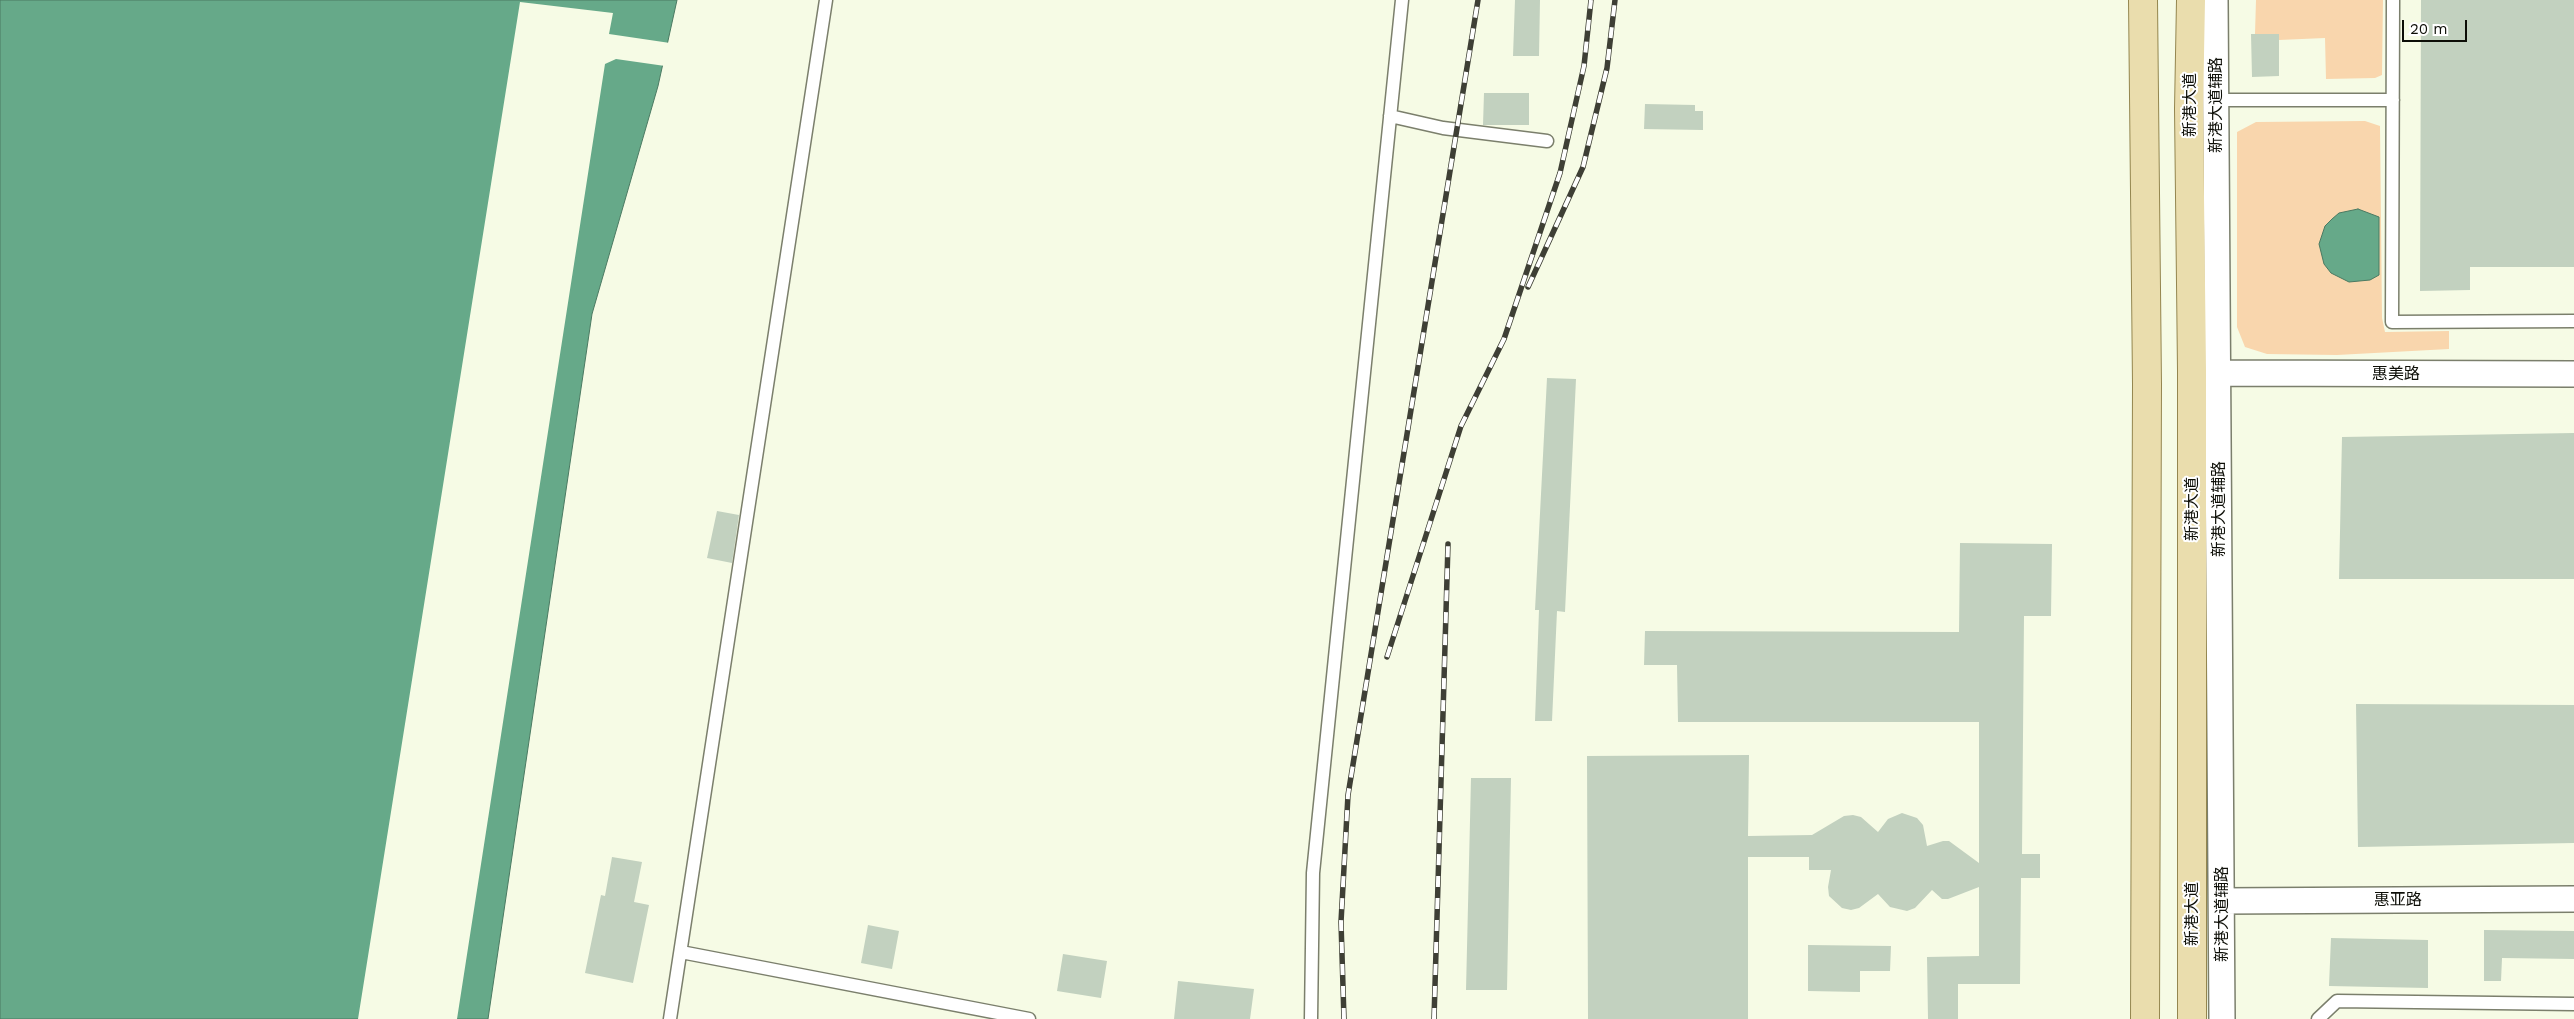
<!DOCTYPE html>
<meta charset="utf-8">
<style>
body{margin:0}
#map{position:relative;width:2574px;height:1019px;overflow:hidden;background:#f6fbe5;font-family:"Work Sans",sans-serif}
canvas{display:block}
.scale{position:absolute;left:2402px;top:20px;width:65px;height:22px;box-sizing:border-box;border:2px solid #0d0e07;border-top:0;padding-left:6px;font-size:15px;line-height:18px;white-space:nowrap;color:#0d0e07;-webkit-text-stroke:4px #fff;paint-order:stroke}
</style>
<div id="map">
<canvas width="2574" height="1019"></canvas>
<div class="scale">20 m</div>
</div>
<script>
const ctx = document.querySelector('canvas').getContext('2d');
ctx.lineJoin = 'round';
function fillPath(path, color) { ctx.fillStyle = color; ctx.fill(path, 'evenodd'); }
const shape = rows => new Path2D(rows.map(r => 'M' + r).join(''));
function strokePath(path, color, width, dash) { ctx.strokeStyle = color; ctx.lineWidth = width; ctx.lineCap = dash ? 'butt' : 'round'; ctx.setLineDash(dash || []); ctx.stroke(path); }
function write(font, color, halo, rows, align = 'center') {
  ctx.font = font + ' "Work Sans","Noto Sans SC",sans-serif'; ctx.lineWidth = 4; ctx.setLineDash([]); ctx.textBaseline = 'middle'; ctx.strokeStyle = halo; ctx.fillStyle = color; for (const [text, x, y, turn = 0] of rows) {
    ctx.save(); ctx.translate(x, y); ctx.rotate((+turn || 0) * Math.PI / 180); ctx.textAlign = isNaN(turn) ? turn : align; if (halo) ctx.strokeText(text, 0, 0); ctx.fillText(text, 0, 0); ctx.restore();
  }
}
fillPath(shape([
 [2256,0,2383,0,2382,75,2375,78,2326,79,2325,38,2279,40,2278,34,2255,34],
 [2365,121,2380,126,2382,318,2385,332,2449,331,2449,349,2337,355,2267,354,2245,347,2237,327,2237,132,2256,122]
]), '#f9d6ad');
const water = shape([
 [0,0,677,0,658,86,592,314,488,1019,0,1019,0,0],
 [2358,209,2379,217,2379,275,2370,280,2349,282,2331,273,2324,264,2319,244,2325,226,2332,219,2339,213,2358,209]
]);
fillPath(water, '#66a989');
strokePath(water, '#4b7a62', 1);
fillPath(shape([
 [520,2,613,13,609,34,670,43,665,66,616,59,605,64,457,1019,358,1019]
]), '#f6fbe5');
fillPath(shape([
 [1515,0,1540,0,1539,56,1513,56],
 [2421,0,2574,0,2574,267,2470,267,2470,290,2420,291],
 [2251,34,2279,34,2279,76,2252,77],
 [1484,93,1529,93,1529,125,1483,125],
 [1645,104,1695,105,1695,111,1703,111,1703,130,1644,129],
 [1547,378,1576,379,1565,612,1557,611,1552,721,1535,721,1539,610,1535,610],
 [2574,433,2574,579,2339,579,2342,437],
 [717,511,739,515,732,563,707,558],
 [1960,543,2052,544,2051,616,2024,616,2022,854,2040,854,2040,878,2021,878,2020,984,1958,984,1958,1019,1928,1019,1927,957,1979,956,1979,887,1948,899,1942,899,1932,890,1915,908,1907,911,1890,907,1878,894,1859,908,1851,910,1842,908,1829,896,1828,887,1831,870,1809,870,1809,857,1748,857,1748,1019,1588,1019,1587,756,1749,755,1748,836,1812,835,1844,816,1853,815,1861,817,1878,832,1888,819,1902,813,1917,818,1923,825,1927,846,1943,841,1949,841,1979,863,1979,722,1678,722,1677,665,1644,665,1645,631,1959,632],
 [2356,704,2574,705,2574,843,2358,847],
 [1471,778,1511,778,1507,990,1466,990],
 [612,857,642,862,634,902,649,905,633,983,585,973,601,895,605,896],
 [868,925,899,931,892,969,861,963],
 [2484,930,2574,931,2574,959,2502,958,2501,981,2484,981],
 [2331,938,2428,940,2428,988,2329,986],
 [1808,945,1891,946,1890,971,1860,971,1860,992,1808,991],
 [1063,954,1107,961,1101,998,1057,991],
 [1178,981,1254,989,1250,1019,1174,1019]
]), '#c2d1bf');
const lane = shape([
 [2393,0,2392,322,2574,321],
 [2215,100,2393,100],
 [1390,116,1443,128,1547,141],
 [681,952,1029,1019],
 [670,1019,826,0],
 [1311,1019,1313,873,1402,0],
 [2318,1019,2337,1001,2574,1004]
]);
const street = shape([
 [2215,0,2222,1019],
 [2218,373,2574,374],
 [2222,901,2574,899]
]);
const primary = shape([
 [2143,0,2147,384,2145,1019],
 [2191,0,2189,109,2192,371,2192,1019]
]);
strokePath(lane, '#7b7f6c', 15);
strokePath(street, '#7b7f6c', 28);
strokePath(primary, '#94864f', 30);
strokePath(lane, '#fff', 12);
strokePath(street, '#fff', 25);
strokePath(primary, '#eaddad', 28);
const rail = shape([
 [1528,287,1583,167,1607,68,1615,0],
 [1387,657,1461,426,1504,339,1560,173,1584,66,1591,0],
 [1344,1019,1341,922,1348,795,1478,0],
 [1434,1019,1448,544]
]);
strokePath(rail, '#3e3f35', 5.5);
strokePath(rail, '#fff', 4, [11]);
write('16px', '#0d0e07', '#fff', [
 ["新港大道",2190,105,-90],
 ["新港大道辅路",2216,105,-90],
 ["惠美路",2396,374],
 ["新港大道",2192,509,-90],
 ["新港大道辅路",2219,509,-90],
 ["惠亚路",2398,900],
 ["新港大道",2192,914,-90],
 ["新港大道辅路",2222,914,-90]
]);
</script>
